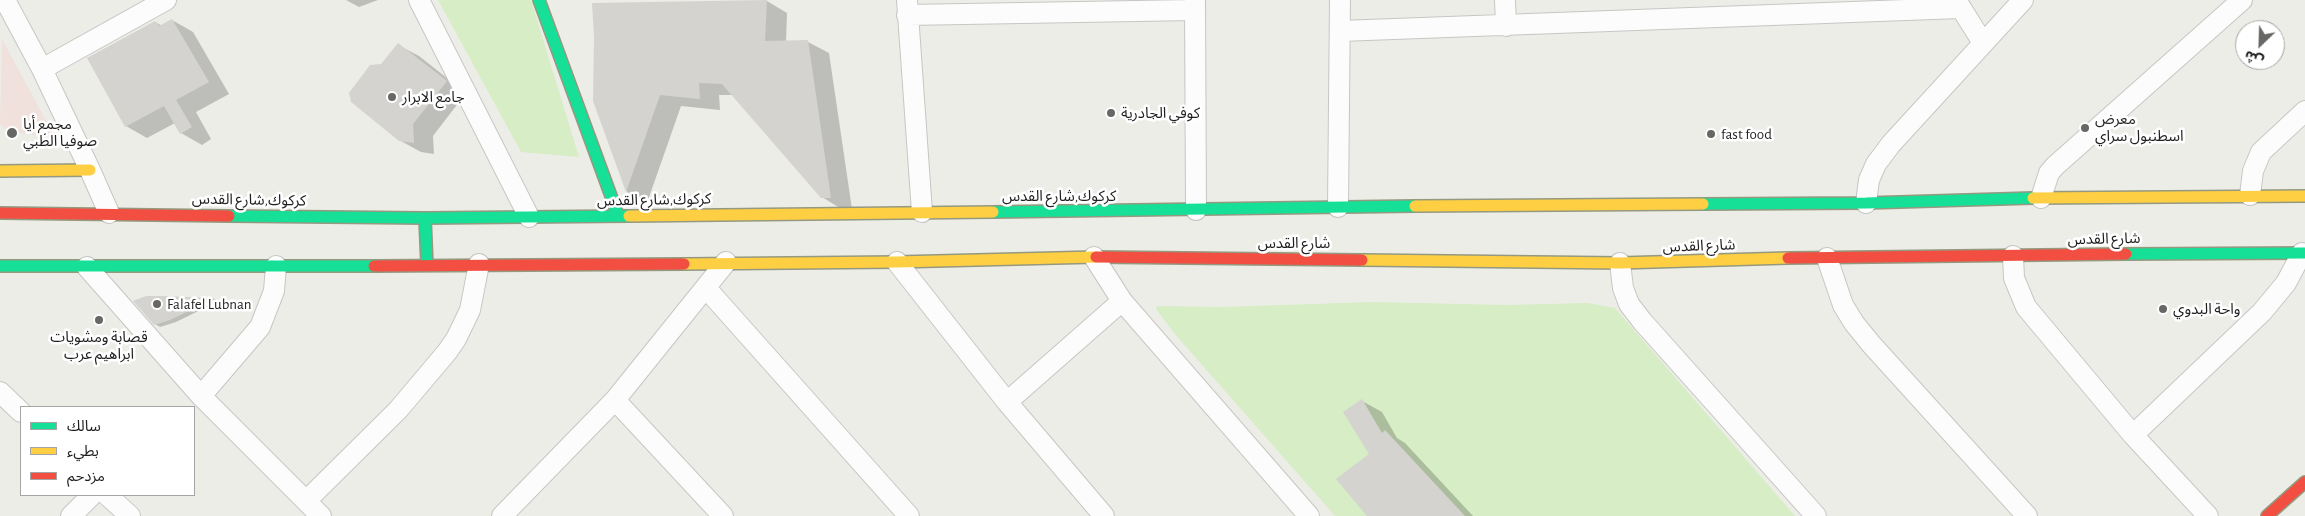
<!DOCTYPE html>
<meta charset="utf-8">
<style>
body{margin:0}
#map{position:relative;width:2305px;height:516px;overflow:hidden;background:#edede8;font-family:"Alegreya Sans","Noto Sans Arabic",sans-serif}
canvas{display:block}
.legend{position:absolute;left:20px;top:406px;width:175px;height:90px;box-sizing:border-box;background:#fff;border:1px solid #a5a5a5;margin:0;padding:6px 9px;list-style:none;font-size:15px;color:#1f1f1f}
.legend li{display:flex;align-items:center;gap:10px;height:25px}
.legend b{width:25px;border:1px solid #a5a5a5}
.north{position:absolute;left:2235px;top:20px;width:50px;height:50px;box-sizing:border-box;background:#fff;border:1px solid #a5a5a5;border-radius:50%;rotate:204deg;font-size:14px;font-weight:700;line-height:20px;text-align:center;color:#1f1f1f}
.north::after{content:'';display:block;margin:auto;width:18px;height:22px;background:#676765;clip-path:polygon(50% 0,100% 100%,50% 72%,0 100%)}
</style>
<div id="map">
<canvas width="2305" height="516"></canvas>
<ul class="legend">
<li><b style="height:6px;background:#16e098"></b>سالك</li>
<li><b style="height:6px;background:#ffcf43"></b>بطيء</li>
<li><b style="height:6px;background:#f24e42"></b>مزدحم</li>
</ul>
<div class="north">ش</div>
</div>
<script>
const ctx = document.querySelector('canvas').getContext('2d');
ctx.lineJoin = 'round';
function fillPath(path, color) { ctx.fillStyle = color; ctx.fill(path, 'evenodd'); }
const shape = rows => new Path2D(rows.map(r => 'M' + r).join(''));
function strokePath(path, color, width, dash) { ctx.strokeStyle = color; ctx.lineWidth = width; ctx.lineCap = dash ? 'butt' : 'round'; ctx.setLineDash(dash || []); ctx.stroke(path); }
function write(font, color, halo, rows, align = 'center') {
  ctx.font = font + ' "Alegreya Sans","Noto Sans Arabic",sans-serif'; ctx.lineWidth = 5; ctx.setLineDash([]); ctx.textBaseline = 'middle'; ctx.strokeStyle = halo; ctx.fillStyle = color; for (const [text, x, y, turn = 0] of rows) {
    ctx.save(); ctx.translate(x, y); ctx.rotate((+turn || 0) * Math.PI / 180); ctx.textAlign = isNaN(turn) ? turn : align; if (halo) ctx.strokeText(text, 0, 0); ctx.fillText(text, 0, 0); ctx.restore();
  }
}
fillPath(shape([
 [2,39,55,137,8,132,0,124]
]), '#f0e1dd');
fillPath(shape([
 [438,0,531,0,579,157,521,152],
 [1373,302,1506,305,1588,303,1615,308,1795,516,1335,516,1174,333,1156,309,1157,306,1222,307]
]), '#d6edc5');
fillPath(shape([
 [346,0,378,0,359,7],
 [767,1,787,13,786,42,808,42,829,53,852,209,843,210,822,197,733,95,719,95,720,110,681,106,647,203,627,192,594,100],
 [172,20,193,32,229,94,196,112,211,139,202,145,181,133,175,123,147,138,126,126,155,22,162,26],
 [398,45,419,56,466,93,433,136,434,154,421,152,399,140,382,66],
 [146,297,215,299,219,301,176,322,160,327,155,324],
 [1362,401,1382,412,1397,438,1405,443,1473,516,1369,516,1370,454]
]), '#0003');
fillPath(shape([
 [767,0,765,41,808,40,831,198,821,198,722,84,699,83,700,99,660,95,626,192,593,101,594,37,592,3],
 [172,19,209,82,176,100,192,127,180,134,164,106,125,127,87,58,155,21,159,26],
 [398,43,447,81,413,124,414,143,399,141,351,102,349,93,370,65,381,64],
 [146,296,166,296,215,298,170,320,154,325,133,301],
 [1362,399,1382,433,1385,430,1465,516,1367,516,1336,479,1369,454,1343,412]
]), '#d4d3cf');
const street = shape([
 [5,0,42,69,90,170,109,213],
 [419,0,529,217],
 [907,0,922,212],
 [1195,0,1196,210],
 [1505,0,1506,26],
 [1956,0,1983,43],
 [907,15,1194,10],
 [1340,31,1960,8],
 [42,69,166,0],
 [2250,195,2253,171,2261,152,2305,111],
 [2041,198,2049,173,2055,166,2242,0],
 [1866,203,1869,180,1876,164,1891,144,2023,0],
 [1338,207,1340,0],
 [2013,256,2014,278,2026,307,2133,435,2208,516],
 [1094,257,1122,301,1309,516],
 [1827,258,1843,305,1854,323,1871,344,2027,516],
 [897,262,1007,402,1104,516],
 [1620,263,1623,288,1629,304,1642,321,1816,516],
 [87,267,201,396,321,516],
 [706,288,909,516],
 [0,392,21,412],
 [201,396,260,327,274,291,276,266],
 [615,400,723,516],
 [1007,402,1122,301],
 [2133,435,2262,312,2286,283,2302,253],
 [107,495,130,516],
 [306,501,398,410,447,352,456,339,470,310,479,264],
 [71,516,92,495],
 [502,516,615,400,726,262]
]);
const fast = shape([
 [539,0,618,215],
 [1703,204,1866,203,2033,198],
 [993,212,1415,206],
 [229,216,425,218,629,216],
 [425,218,427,265],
 [2126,254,2305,253],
 [0,266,374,266]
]);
const slow = shape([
 [0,171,90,170],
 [2033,198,2305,196],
 [1415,206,1703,204],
 [629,216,993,212],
 [1362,260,1620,263,1788,258],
 [684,264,897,262,1096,257]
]);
const jam = shape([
 [0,213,229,216],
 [1096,257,1362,260],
 [1788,258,2126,254],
 [374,266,684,264],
 [2267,516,2305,482]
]);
strokePath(street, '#c6c6c4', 22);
strokePath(fast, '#94997f', 14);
strokePath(slow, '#94997f', 14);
strokePath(jam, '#94997f', 14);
strokePath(street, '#fcfcfc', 20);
strokePath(fast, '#16e098', 11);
strokePath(slow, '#ffcf43', 11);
strokePath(jam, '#f24e42', 11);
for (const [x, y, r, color] of [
 [392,97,5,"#676765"],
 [1111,113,5,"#676765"],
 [2085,128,5,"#676765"],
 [12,133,6,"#676765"],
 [1711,134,5,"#676765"],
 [157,304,5,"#676765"],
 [2163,309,5,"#676765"],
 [99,320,5,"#676765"]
]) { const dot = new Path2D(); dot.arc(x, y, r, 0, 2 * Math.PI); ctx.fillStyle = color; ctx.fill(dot); strokePath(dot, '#fff', 2); }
write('15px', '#1f1f1f', '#fff', [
 ["جامع الابرار",402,97],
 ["كوفي الجادرية",1121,113],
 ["معرض",2095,119],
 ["اسطنبول سراي",2095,136],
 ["مجمع أيا",23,124],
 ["صوفيا الطبي",23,141],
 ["fast food",1721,134],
 ["Falafel Lubnan",167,304],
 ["واحة البدوي",2173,309],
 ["قصابة ومشويات",99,337,"center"],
 ["ابراهيم عرب",99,354,"center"]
], 'left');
write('15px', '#1f1f1f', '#fff', [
 ["كركوك,شارع القدس",1059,196],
 ["كركوك,شارع القدس",249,200,1],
 ["كركوك,شارع القدس",654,200,-1],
 ["شارع القدس",2104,239,-1],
 ["شارع القدس",1294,243],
 ["شارع القدس",1699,246,-2]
]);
</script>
